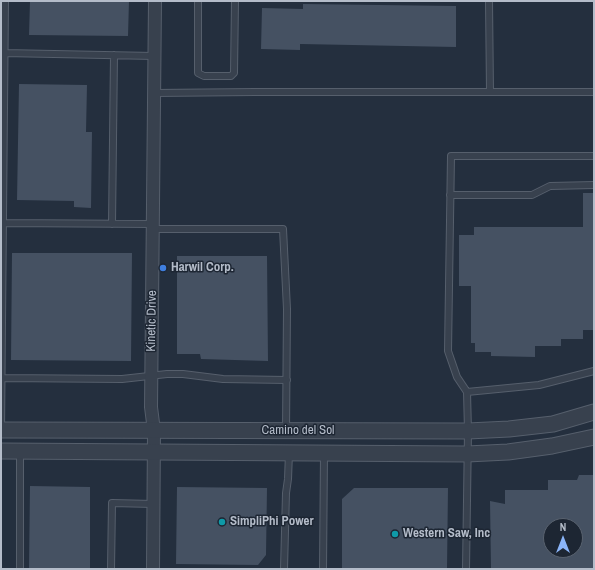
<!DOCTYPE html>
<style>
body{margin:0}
#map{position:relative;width:595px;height:570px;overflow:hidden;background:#242f3e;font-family:"Archivo Narrow",sans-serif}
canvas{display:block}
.frame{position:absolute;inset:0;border:2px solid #b4bcc9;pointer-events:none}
.north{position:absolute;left:543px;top:518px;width:40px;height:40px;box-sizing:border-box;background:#1d2633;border:1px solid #59626f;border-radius:50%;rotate:0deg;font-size:11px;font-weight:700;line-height:16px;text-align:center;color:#b4bcc9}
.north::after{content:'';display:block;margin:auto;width:14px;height:18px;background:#8ab4f8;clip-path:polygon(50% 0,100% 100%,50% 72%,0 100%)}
</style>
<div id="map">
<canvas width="595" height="570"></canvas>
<div class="frame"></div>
<div class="north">N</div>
</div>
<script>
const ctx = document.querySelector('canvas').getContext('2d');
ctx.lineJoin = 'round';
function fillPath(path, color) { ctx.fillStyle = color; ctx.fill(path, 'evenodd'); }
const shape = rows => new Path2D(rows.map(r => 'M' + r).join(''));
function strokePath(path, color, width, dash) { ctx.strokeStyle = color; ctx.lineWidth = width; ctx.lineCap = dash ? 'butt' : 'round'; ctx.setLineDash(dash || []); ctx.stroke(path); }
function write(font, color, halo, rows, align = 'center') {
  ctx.font = font + ' "Archivo Narrow",sans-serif'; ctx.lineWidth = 3; ctx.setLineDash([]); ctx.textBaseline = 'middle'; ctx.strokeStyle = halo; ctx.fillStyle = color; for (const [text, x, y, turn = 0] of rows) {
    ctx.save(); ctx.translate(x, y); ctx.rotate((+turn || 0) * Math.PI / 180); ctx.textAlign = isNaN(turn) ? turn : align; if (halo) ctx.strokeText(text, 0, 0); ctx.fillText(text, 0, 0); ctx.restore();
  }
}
fillPath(shape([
 [30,1,129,1,128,36,29,35],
 [303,4,456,6,456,47,300,44,300,50,261,49,262,8,303,9],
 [19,84,87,85,86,132,92,132,91,208,74,207,74,201,17,200],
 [583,193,594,193,594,330,583,330,583,339,561,339,561,346,535,346,535,357,491,356,491,352,475,352,475,343,471,343,471,286,459,286,459,235,474,235,474,227,583,227],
 [12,253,132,253,131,361,11,360],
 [177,256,267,256,268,361,201,359,200,354,177,354],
 [579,475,594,475,594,569,491,569,490,501,505,504,505,490,548,490,548,480,577,480],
 [551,526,575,526,575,550,551,550],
 [30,486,90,487,90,569,29,569],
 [177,487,267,488,266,555,258,565,176,564],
 [354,488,448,488,447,569,342,569,342,499]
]), '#455162');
const service = shape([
 [198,1,198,73,204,76,231,76,234,73,235,1],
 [4,53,154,56],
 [490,92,594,92],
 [154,93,255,92,490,92,489,1],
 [450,195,532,195,550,186,594,185],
 [3,223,153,224],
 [112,224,114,55],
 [153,229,283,229,287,309,286,431],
 [2,378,122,379,167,374,183,374,223,379,287,380],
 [467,392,457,377,448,351,451,156,594,156],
 [1,430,5,1],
 [20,569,20,451],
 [111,569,112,503,153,504],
 [284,569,286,493,288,479,289,453],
 [323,569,324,454],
 [466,569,468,431,467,392,539,385,594,371]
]);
const minor = shape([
 [153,569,154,431,151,407,155,1]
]);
const tertiary = shape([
 [1,430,468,431,509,429,553,424,594,412],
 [1,451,467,454,508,452,552,446,594,437]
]);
strokePath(service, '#565f6c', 8);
strokePath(minor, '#565f6c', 14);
strokePath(tertiary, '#565f6c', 17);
strokePath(service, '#38414e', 6);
strokePath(minor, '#38414e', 12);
strokePath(tertiary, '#38414e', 15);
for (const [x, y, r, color] of [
 [163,268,4,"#3f7fe0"],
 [222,522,4,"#0f9aa8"],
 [395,534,4,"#0f9aa8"]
]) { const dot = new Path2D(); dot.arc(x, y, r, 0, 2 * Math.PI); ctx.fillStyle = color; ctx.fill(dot); strokePath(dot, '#1d2633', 1.5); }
write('bold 13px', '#b4bcc9', '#1d2633', [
 ["Harwil Corp.",171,268],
 ["SimpliPhi Power",230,522],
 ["Western Saw, Inc",403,534]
], 'left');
write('13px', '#b4bcc9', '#1d2633', [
 ["Kinetic Drive",152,321,-89],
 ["Camino del Sol",298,431]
]);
</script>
